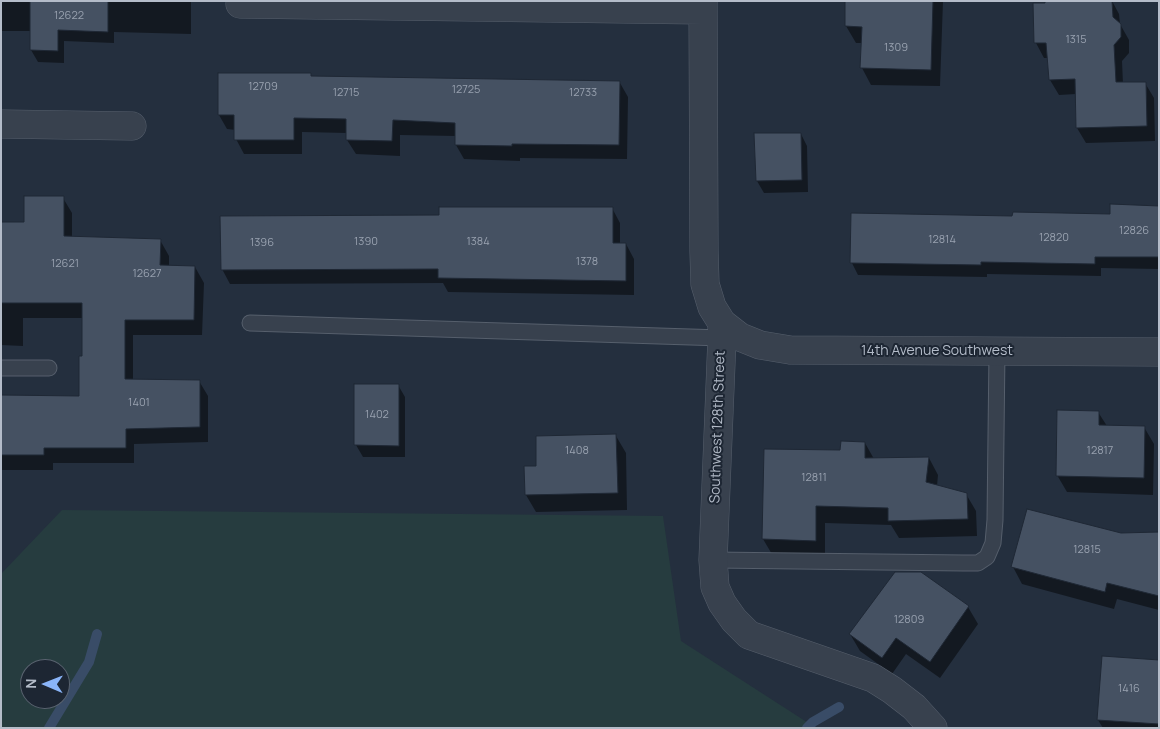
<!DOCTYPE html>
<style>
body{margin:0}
#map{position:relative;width:1160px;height:729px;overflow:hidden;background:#242f3e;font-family:Manrope,sans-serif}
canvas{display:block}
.frame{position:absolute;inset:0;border:2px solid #b4bcc9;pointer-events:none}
.north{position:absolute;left:20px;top:659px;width:50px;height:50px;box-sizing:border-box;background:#1d2633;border:1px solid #59626f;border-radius:50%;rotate:271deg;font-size:14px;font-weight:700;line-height:20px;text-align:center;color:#b4bcc9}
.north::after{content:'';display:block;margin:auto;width:18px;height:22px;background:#8ab4f8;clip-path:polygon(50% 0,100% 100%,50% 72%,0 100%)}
</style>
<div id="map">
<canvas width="1160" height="729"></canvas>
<div class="frame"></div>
<div class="north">N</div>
</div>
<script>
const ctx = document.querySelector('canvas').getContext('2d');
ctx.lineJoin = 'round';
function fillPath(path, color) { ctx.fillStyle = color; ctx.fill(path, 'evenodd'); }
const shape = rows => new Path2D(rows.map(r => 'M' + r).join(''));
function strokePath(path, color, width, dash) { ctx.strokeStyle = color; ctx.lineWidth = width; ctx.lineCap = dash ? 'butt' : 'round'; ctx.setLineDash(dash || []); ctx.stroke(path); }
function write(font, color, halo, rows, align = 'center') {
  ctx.font = font + ' Manrope,sans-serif'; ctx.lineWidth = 4; ctx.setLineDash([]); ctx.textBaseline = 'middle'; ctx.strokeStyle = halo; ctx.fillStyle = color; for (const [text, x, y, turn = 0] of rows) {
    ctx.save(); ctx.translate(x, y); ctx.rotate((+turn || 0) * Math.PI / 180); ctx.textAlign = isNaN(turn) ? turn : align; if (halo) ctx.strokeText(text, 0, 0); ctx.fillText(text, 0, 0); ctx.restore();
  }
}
fillPath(shape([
 [62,510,663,516,681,641,816,728,1,728,1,574],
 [30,669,60,669,60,699,30,699]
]), '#263c3f');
fillPath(shape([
 [1,1,191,1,191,34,114,32,114,43,64,41,64,63,38,62,31,50,31,31,1,31],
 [847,1,943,1,940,86,871,85,862,68,862,43,856,43,846,26],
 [1046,1,1112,1,1119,14,1120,24,1129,40,1129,53,1122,61,1123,84,1145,83,1154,98,1155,141,1086,143,1077,128,1076,94,1059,95,1050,80,1049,58,1044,58,1036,43],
 [310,74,312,77,620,83,628,97,627,159,520,158,520,161,464,159,456,145,456,136,400,135,400,156,356,154,347,140,347,133,302,132,302,154,244,154,236,139,236,130,227,129,219,115],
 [801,134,807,146,808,192,764,193,757,181,756,135],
 [63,198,72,213,72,238,160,240,169,256,169,267,195,267,204,283,202,335,133,335,133,381,199,381,208,396,208,442,134,444,134,463,53,463,53,470,1,470,1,397,80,397,83,357,83,318,23,318,23,346,1,345,1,224,25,224],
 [1159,207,1159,269,1101,268,1101,276,987,274,987,277,858,275,852,263,1014,217,1111,215],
 [612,208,620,223,620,244,626,244,634,259,634,295,448,292,443,283,230,284,222,269,440,216],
 [398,385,405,397,405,457,363,457,356,445],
 [1098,412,1107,426,1144,427,1154,444,1153,495,1067,492,1057,475],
 [616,436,626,453,627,510,536,512,526,495,538,467],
 [865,443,874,459,929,458,938,475,937,486,966,494,976,511,977,536,899,538,891,525,825,523,825,558,773,556,763,539,765,450,842,451],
 [1159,533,1159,610,1117,599,1114,609,1022,584,1013,567,1121,535],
 [920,573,968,607,978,624,940,678,906,654,892,674,860,651,850,634],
 [1159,661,1159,728,1103,728,1098,720]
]), '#0007');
strokePath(shape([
 [49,728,89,662,97,634],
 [807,728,813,722,839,707]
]), '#394c67', 10);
const building = shape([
 [30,1,108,1,108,32,58,30,58,51,30,50,30,1],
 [845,1,933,1,931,70,860,68,862,27,845,26,845,1],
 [1045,1,1112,1,1113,17,1121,24,1121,37,1114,45,1116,82,1146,82,1147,126,1076,128,1075,79,1049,80,1046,43,1034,43,1033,3,1045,3,1045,1],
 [218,73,311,73,311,76,620,81,619,145,512,144,512,146,455,145,455,123,393,120,392,141,346,140,346,119,294,118,294,140,234,140,234,115,218,115,218,73],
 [754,133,801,133,802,180,756,181,754,133],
 [24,196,64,196,64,236,161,239,160,265,195,266,194,320,125,320,125,379,200,380,200,427,126,429,126,448,44,448,44,455,1,455,1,395,79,396,79,356,82,356,82,303,1,303,1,222,24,222,24,196],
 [1110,204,1159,206,1159,257,1095,257,1095,264,981,262,981,265,850,263,851,213,1012,216,1013,212,1110,214,1110,204],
 [439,207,613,207,613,243,626,243,626,281,438,278,438,269,221,270,220,216,439,215,439,207],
 [354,384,399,384,399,446,354,445,354,384],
 [1057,410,1099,411,1099,425,1145,426,1144,478,1056,476,1057,410],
 [616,434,618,493,525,495,524,466,536,466,536,436,616,434],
 [841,441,865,442,865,458,929,457,926,482,967,493,968,519,888,521,888,508,816,506,816,541,762,539,764,449,840,450,841,441],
 [1027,509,1121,533,1159,532,1159,596,1107,583,1105,592,1011,567,1027,509],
 [895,572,921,572,969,606,930,662,896,638,882,658,849,634,895,572],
 [1102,656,1159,660,1159,724,1097,720,1102,656]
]);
fillPath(building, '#455162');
strokePath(building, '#1f2835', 1);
const service = shape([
 [250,323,722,338],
 [1,368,49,368],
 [713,560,963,563,978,563,987,557,993,543,995,520,997,351]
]);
const minor = shape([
 [703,1,704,251,705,284,712,307,722,323,722,338,713,560,715,587,722,603,734,620,749,635,873,678,892,690,914,707,933,728],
 [240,4,703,10],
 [1,124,132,126],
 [722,323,740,337,760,345,790,350,1159,352]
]);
strokePath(service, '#565f6c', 17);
strokePath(minor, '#565f6c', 29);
strokePath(service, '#38414e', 15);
strokePath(minor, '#38414e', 28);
write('11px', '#98a1af', null, [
 ["12622",69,16],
 ["1315",1076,40],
 ["1309",896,48],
 ["12709",263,87],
 ["12725",466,90],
 ["12715",346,93],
 ["12733",583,93],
 ["12826",1134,231],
 ["12820",1054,238],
 ["12814",942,240],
 ["1390",366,242],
 ["1384",478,242],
 ["1396",262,243],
 ["1378",587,262],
 ["12621",65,264],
 ["12627",147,274],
 ["1401",139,403],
 ["1402",377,415],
 ["1408",577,451],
 ["12817",1100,451],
 ["12811",814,478],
 ["12815",1087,550],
 ["12809",909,620],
 ["1416",1129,689]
]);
write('14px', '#b4bcc9', '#1d2633', [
 ["14th Avenue Southwest",937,351],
 ["Southwest 128th Street",718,427,-88]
]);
</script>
